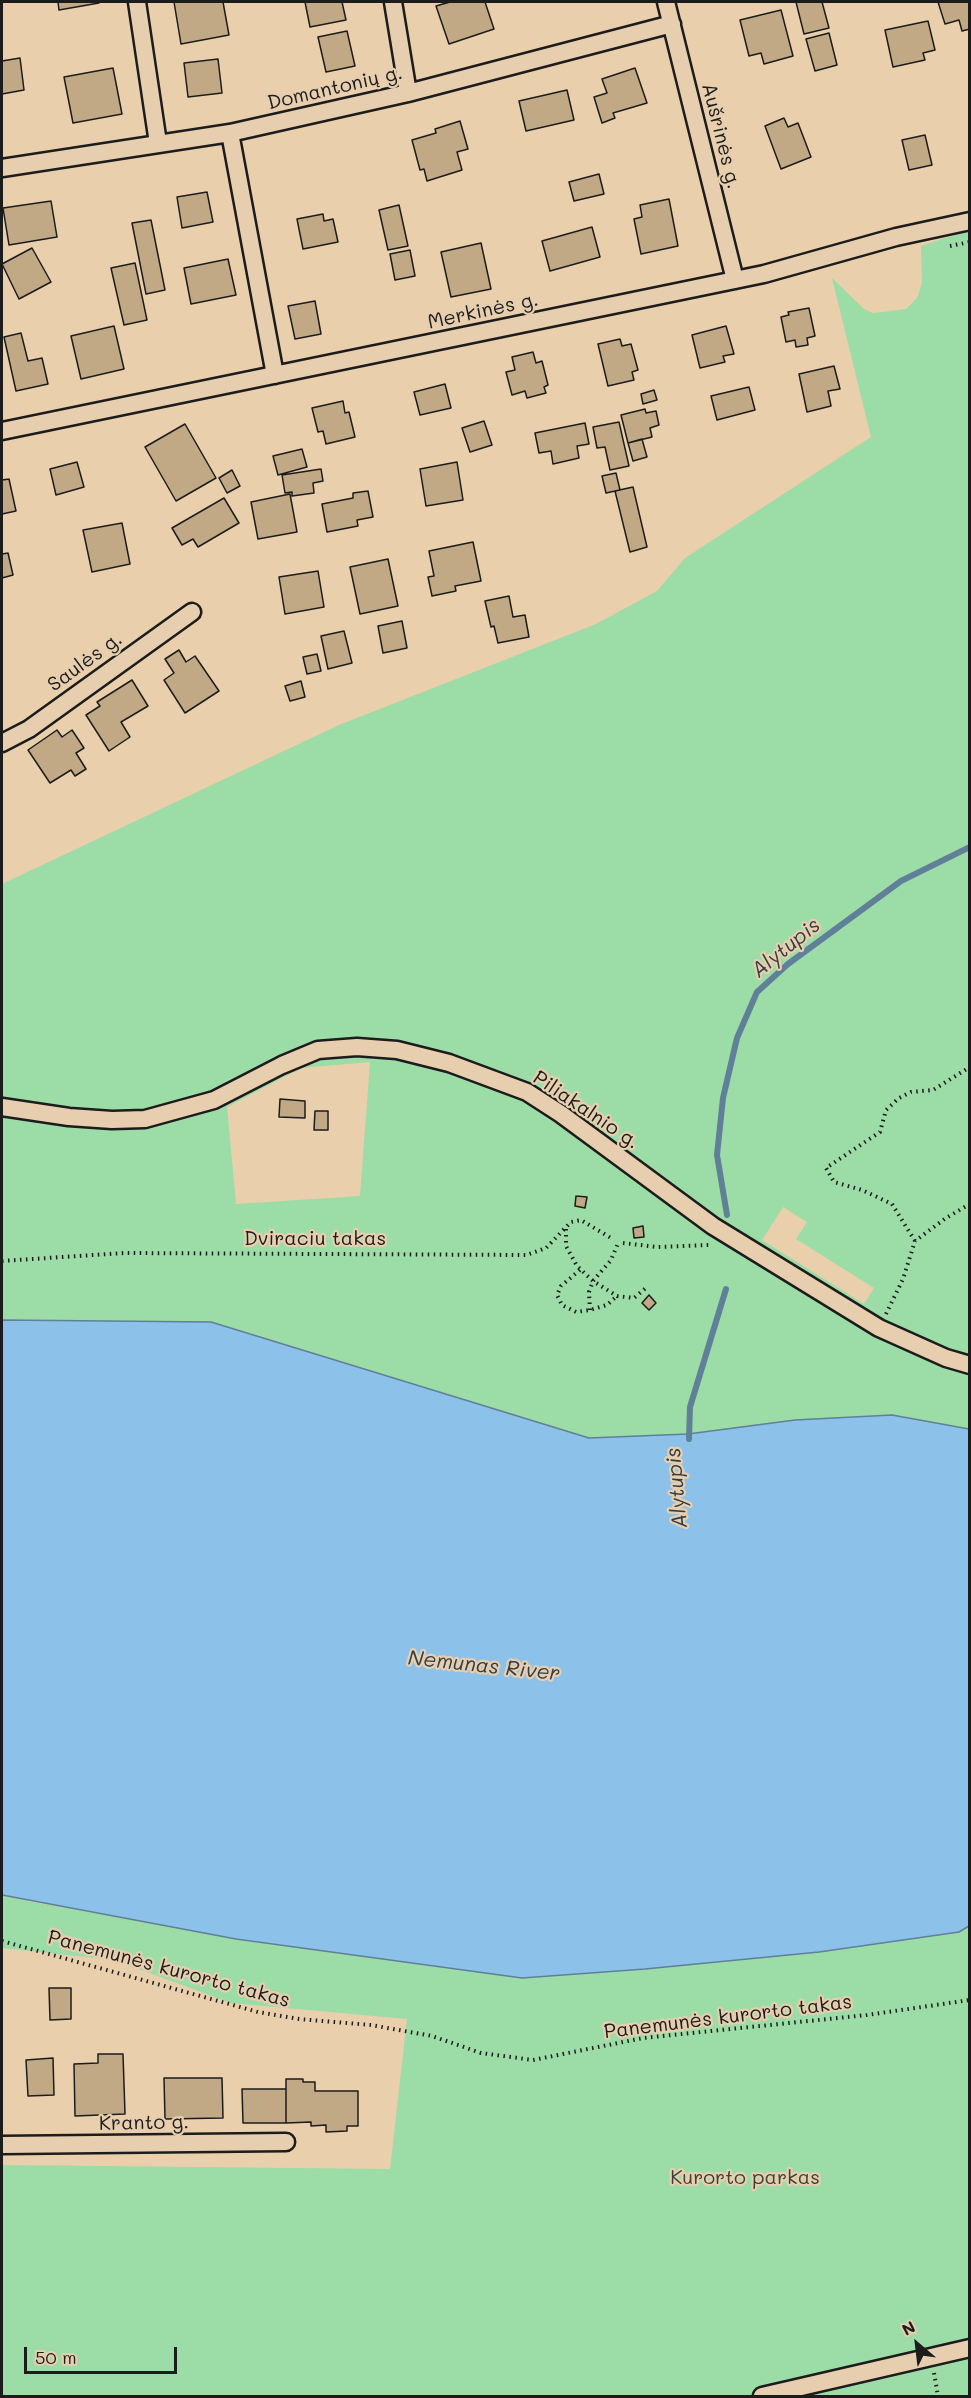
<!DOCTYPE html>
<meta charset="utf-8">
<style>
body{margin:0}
#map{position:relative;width:971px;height:2398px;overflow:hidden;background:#e9cfac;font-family:Mali,sans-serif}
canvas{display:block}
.frame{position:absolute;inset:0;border:3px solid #1c1c1c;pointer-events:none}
.north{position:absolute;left:887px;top:2314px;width:60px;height:60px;-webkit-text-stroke:4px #e7ceaf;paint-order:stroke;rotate:332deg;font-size:16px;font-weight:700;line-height:24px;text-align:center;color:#1c1c1c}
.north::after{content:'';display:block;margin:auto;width:21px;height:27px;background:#1c1c1c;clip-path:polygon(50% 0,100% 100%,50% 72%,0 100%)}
.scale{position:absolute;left:24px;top:2347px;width:153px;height:27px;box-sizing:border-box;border:3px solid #1c1c1c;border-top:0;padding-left:8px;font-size:18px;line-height:21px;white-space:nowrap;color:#1c1c1c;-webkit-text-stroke:4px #e7ceaf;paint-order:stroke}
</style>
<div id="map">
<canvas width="971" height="2398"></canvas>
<div class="frame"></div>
<div class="north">N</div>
<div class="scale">50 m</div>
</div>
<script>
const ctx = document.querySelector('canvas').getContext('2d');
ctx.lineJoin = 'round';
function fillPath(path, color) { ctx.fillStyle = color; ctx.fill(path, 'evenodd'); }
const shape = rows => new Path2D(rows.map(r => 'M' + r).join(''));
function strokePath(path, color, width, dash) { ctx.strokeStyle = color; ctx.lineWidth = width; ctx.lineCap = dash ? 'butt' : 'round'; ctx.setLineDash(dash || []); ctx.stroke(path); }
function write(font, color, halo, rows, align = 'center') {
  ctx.font = font + ' Mali,sans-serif'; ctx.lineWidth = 4.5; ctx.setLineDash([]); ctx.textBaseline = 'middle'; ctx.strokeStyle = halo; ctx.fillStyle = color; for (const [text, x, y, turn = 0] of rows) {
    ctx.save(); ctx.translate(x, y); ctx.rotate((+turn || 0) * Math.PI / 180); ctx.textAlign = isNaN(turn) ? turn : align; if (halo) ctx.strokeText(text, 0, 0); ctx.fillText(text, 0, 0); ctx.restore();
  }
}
fillPath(shape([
 [969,230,969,1429,892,1415,795,1420,689,1434,589,1438,211,1322,2,1320,2,884,339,725,596,624,657,591,685,558,871,437,832,278,864,309,873,313,906,309,917,298,922,283,921,246],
 [370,1062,360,1196,236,1204,227,1107,301,1068],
 [783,1207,807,1222,796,1239,874,1288,864,1304,762,1240],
 [2,1895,37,1903,522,1978,645,1969,819,1952,959,1932,969,1926,969,2396,2,2396,2,2165,390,2169,407,2019,231,2003,114,1960,2,1948]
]), '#9cdca6');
const water = shape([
 [2,1320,211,1322,589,1438,688,1434,795,1420,892,1415,969,1429,969,1926,959,1932,819,1952,645,1969,522,1978,236,1939,2,1895,2,1320]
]);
fillPath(water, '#8cc2ea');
strokePath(water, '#5f8098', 1.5);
strokePath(shape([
 [727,1215,717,1155,723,1098,737,1038,757,992,788,964,901,881,970,847],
 [689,1439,690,1407,726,1289]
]), '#5f8098', 6);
const building = shape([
 [58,2,99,2,99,3,59,10,58,2],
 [174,2,223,2,229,35,181,44,174,2],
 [305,2,342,2,346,20,310,27,305,2],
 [450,2,485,2,494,29,449,44,436,6,450,2],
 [796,2,822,2,829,28,804,34,796,2],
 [938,2,970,2,970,29,962,31,959,20,945,24,938,2],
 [781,10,793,56,764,64,761,53,749,56,740,20,781,10],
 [928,21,935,50,923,53,925,60,893,67,885,30,928,21],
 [347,31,355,66,326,72,318,37,347,31],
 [829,33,837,65,815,71,806,39,829,33],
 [20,58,24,90,2,94,2,61,20,58],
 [218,59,222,93,188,97,184,63,218,59],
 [113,68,122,114,73,123,64,77,113,68],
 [635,68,647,103,613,113,615,118,602,123,594,97,607,93,602,79,635,68],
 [567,90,574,120,526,131,519,101,567,90],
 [784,118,788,127,798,123,811,157,781,169,765,126,784,118],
 [460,121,468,149,457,152,462,170,427,181,424,169,420,170,412,140,436,133,435,129,460,121],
 [925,135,932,165,909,170,902,140,925,135],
 [599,174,604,194,574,201,569,182,599,174],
 [207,192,213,222,182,228,177,197,207,192],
 [669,199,678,246,641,254,634,219,642,217,640,205,669,199],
 [51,201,57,237,9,245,3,208,51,201],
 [399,205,408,246,388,250,379,210,399,205],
 [323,214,324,221,333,219,338,242,303,249,297,219,323,214],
 [151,220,165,290,146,294,132,223,151,220],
 [592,227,600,257,550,271,542,241,592,227],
 [481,243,491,289,451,297,441,252,481,243],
 [32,248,51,282,19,299,2,264,32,248],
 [410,250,415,276,395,280,390,254,410,250],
 [228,259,236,295,191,304,184,268,228,259],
 [135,263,147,320,124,325,111,268,135,263],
 [315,301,321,334,295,339,288,306,315,301],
 [809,308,815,336,807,338,808,345,796,347,795,340,786,342,781,317,789,315,788,312,809,308],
 [114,326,124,369,81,379,71,336,114,326],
 [726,326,734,354,723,356,725,362,700,368,692,335,726,326],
 [21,333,28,361,42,358,48,384,16,391,4,337,21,333],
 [620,339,622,346,631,344,638,370,632,372,634,380,608,386,598,344,620,339],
 [533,352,536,363,542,361,548,385,544,387,546,393,527,398,525,391,512,395,506,372,515,370,512,357,533,352],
 [834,366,840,389,828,391,831,406,807,412,799,374,834,366],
 [445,384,451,408,420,415,414,392,445,384],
 [749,387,755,410,717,420,711,396,749,387],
 [654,390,657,400,643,404,641,394,654,390],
 [343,401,345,413,349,412,355,437,326,444,323,431,318,432,312,408,343,401],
 [645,409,646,413,656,411,659,425,650,428,652,437,628,443,621,415,645,409],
 [484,421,492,445,470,452,462,428,484,421],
 [619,422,629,466,610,470,605,447,597,448,593,427,619,422],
 [585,423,589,444,577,446,579,458,553,464,551,451,539,453,535,433,585,423],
 [185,424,216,478,176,501,145,447,185,424],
 [642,439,647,457,633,461,628,443,642,439],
 [302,449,307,467,278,475,273,456,302,449],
 [77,462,84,487,56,495,50,469,77,462],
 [457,462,463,500,426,506,420,469,457,462],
 [321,469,323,481,313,483,314,493,292,496,292,492,285,493,282,475,321,469],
 [232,470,240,486,227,493,219,478,232,470],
 [616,473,620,490,606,493,602,476,616,473],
 [9,479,16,511,2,514,2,480,9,479],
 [633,487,647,547,630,552,615,491,633,487],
 [368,491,373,517,357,520,358,526,327,532,322,504,353,498,353,493,368,491],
 [290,494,297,532,258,539,251,502,290,494],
 [224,498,239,523,198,547,193,539,182,545,172,528,224,498],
 [122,523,130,564,92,572,83,530,122,523],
 [473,542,481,581,455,586,456,591,432,596,428,577,434,576,429,551,473,542],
 [8,553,13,575,2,578,2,554,8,553],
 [388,559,398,606,360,614,350,567,388,559],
 [318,571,324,607,285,614,279,577,318,571],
 [509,596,513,617,525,615,529,637,498,643,494,626,491,627,485,601,509,596],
 [402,621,407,648,383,653,378,626,402,621],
 [344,631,352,663,328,669,321,636,344,631],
 [179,650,186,662,195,656,219,691,185,713,164,680,174,673,165,659,179,650],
 [317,654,321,671,307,674,303,657,317,654],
 [132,680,148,706,121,722,130,737,109,751,86,715,100,706,97,702,132,680],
 [301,681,305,697,290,701,285,686,301,681],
 [57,730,62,737,72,730,84,748,76,753,86,769,75,776,71,770,50,783,28,750,57,730],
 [280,1099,305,1101,305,1118,279,1117,280,1099],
 [315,1111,328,1111,328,1130,314,1130,315,1111],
 [576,1196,587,1197,585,1208,575,1206,576,1196],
 [643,1226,644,1237,634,1238,633,1228,643,1226],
 [649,1295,656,1303,649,1310,642,1303,649,1295],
 [49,1988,71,1988,71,2019,50,2020,49,1988],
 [98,2054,123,2054,125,2114,75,2116,74,2064,98,2063,98,2054],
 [53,2058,54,2095,28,2096,26,2060,53,2058],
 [164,2078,222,2078,223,2118,165,2119,164,2078],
 [286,2079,303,2079,303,2082,315,2082,315,2091,358,2091,358,2126,347,2126,347,2131,326,2132,326,2125,311,2126,311,2122,286,2123,286,2079],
 [242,2089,286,2089,286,2123,243,2123,242,2089]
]);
fillPath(building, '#c1a985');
strokePath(building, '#1c1c1c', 1.5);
const street = shape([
 [137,2,158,143],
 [393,2,408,93],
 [666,2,735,280],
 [230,133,275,375],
 [2,168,230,133,408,93,672,24],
 [2,431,764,274,896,237,970,221],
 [2,743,29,729,192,612],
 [2,1107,69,1117,112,1120,145,1119,214,1100,282,1065,318,1050,357,1047,397,1050,449,1063,527,1092,561,1114,713,1226,879,1328,946,1358,970,1365],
 [2,2145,286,2142],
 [762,2396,970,2348]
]);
strokePath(street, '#1c1c1c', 21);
strokePath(shape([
 [950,246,970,242],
 [566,1229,566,1246,577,1266,593,1281,617,1296,634,1298,647,1287],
 [915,1241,892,1204,862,1190,834,1182,826,1168,880,1132,886,1110,899,1098,911,1092,933,1090,970,1067],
 [623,1243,657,1247,709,1245],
 [2,1261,124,1253,526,1255,546,1248,571,1222,581,1220,611,1238],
 [580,1270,561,1286,557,1295,562,1305,576,1312,590,1310,607,1305,617,1296],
 [590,1310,589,1292,593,1281,611,1260,619,1241],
 [886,1314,903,1279,915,1241,946,1218,970,1204],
 [2,1941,258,2012,299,2019,371,2025,432,2036,481,2053,533,2060,643,2038,867,2015,970,2000],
 [934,2373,938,2396]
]), '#1c1c1c', 4, [1.5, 4.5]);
strokePath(street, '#e7ceaf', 16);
write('20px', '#1c1c1c', '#e7ceaf', [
 ["Domantonių g.",335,88,-13],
 ["Aušrinės g.",721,136,76],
 ["Merkinės g.",483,311,-12],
 ["Saulės g.",85,662,-36],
 ["Piliakalnio g.",586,1110,34],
 ["Dviraciu takas",315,1239],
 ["Panemunės kurorto takas",169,1969,15],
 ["Panemunės kurorto takas",728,2017,-7],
 ["Kranto g.",144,2123,-1]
]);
write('20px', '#364238', '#e7ceaf', [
 ["Kurorto parkas",745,2178]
]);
write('italic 21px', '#323d45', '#e7ceaf', [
 ["Alytupis",786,948,-39],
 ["Alytupis",677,1488,-95],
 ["Nemunas River",484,1666,6]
]);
</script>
